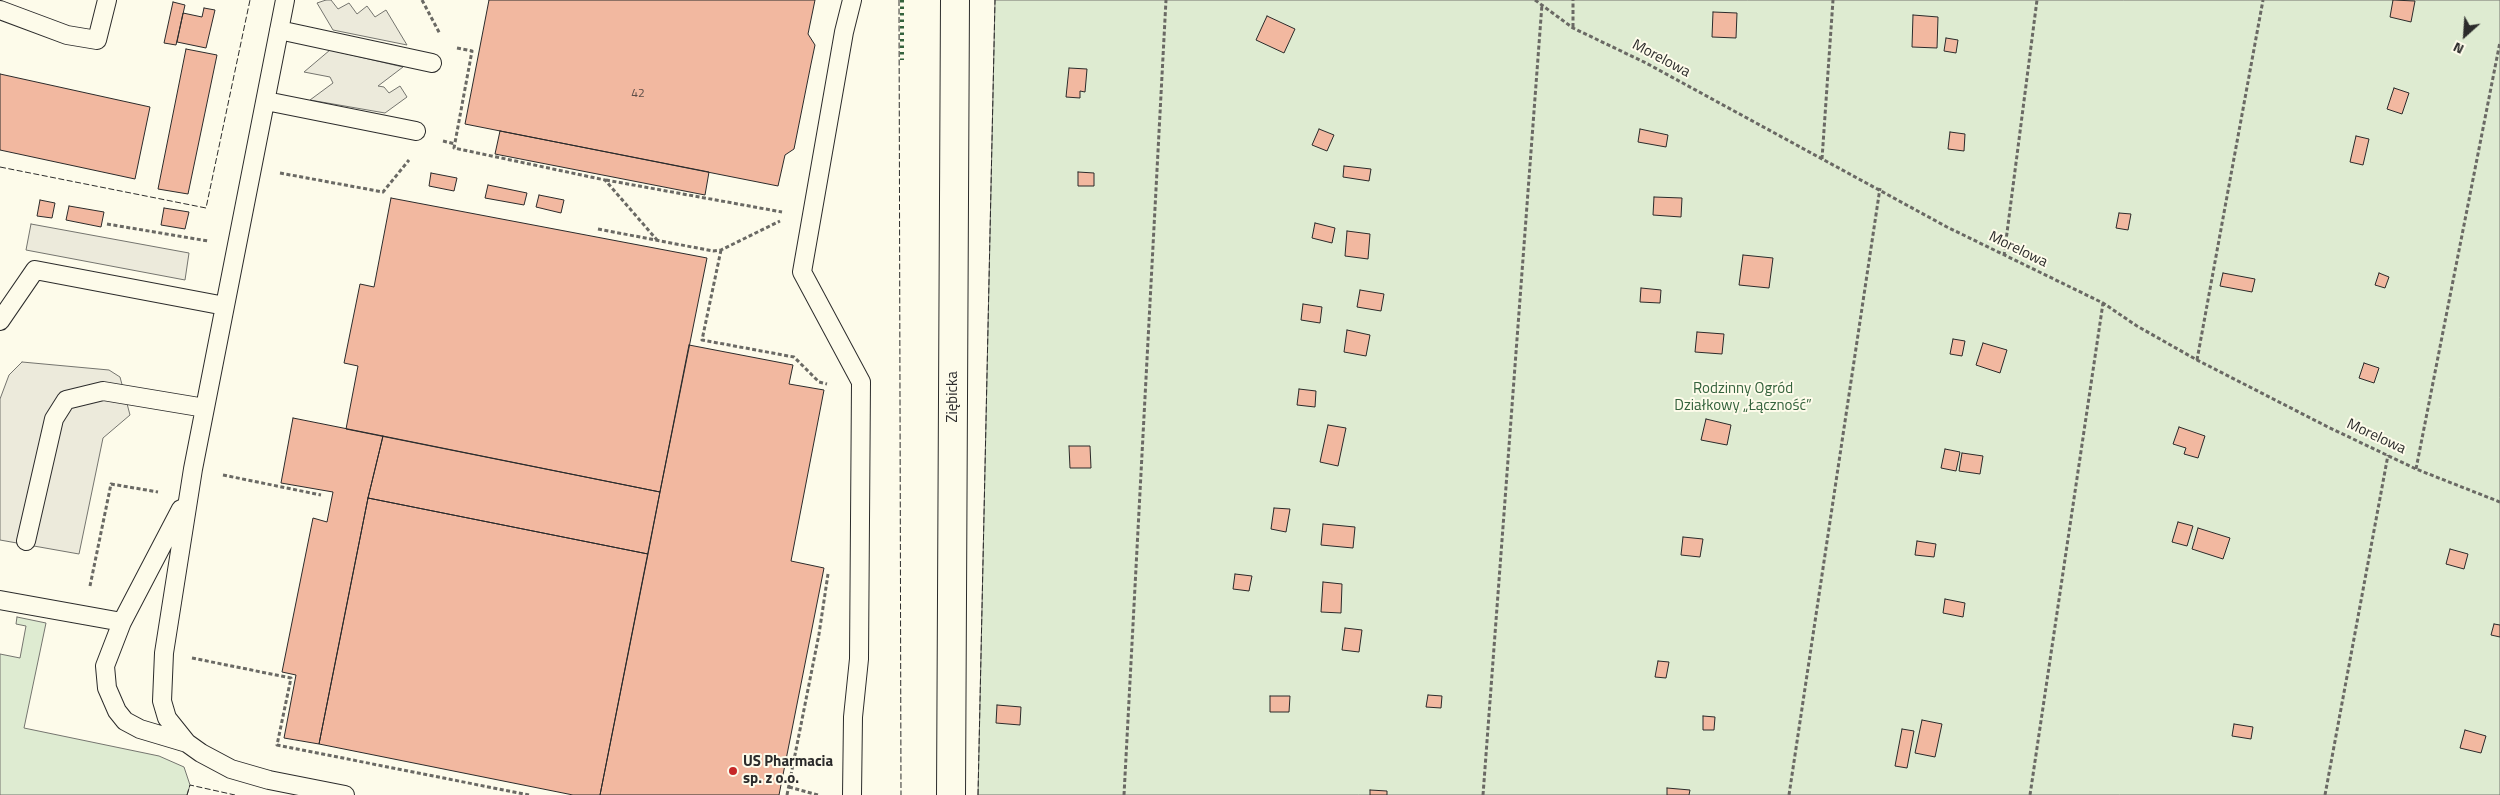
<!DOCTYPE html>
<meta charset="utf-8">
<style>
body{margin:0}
#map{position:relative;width:2500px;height:795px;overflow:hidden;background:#fdfbea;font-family:"Titillium Web",sans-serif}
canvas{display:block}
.north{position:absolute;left:2440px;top:10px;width:50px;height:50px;-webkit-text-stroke:4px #fdfbea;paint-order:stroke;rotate:206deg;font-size:14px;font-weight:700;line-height:20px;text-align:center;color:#2b2b2b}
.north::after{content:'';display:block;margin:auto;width:18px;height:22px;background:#2b2b2b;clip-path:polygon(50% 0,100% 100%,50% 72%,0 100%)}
</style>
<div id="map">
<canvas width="2500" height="795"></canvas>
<div class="north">N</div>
</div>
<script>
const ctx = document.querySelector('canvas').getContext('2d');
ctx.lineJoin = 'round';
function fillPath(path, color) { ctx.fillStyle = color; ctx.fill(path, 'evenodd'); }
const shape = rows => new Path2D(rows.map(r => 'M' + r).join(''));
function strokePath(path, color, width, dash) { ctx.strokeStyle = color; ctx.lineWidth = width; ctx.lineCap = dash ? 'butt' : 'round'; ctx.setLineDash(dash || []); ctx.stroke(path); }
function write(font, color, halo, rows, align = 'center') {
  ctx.font = font + ' "Titillium Web",sans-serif'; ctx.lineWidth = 4; ctx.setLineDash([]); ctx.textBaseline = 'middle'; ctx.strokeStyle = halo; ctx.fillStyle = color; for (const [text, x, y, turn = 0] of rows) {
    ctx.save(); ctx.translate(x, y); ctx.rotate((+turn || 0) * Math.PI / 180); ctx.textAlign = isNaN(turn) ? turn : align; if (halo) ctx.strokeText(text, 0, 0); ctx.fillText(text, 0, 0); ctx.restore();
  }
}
const green = shape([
 [995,0,2500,0,2500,795,978,795,995,0],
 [17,617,46,623,24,728,159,756,184,767,190,785,187,795,0,795,0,654,20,658,26,626,16,624,17,617]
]);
fillPath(green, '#deebd1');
strokePath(green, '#74746e', 1);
const parking = shape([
 [326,0,331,0,338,9,349,3,357,14,367,6,375,17,386,10,407,45,333,30,317,3,326,0],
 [330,50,403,67,378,86,384,87,389,93,400,86,407,97,385,113,310,100,333,83,330,77,304,72,330,50],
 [31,224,189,253,185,280,26,250,31,224],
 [22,362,109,370,120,377,130,415,103,438,79,554,0,540,0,399,9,375,22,362]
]);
fillPath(parking, '#eceadb');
strokePath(parking, '#74746e', 1);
const building = shape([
 [489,0,815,0,808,34,815,45,811,64,794,149,785,155,778,186,465,124,489,0],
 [2393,0,2415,1,2411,22,2390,17,2393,0],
 [173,2,185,5,176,45,164,43,173,2],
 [204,8,215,10,206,48,177,42,183,13,202,17,204,8],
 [1713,12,1737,13,1736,38,1712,37,1713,12],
 [1913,15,1938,17,1937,48,1912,47,1913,15],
 [1267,16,1295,29,1284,53,1256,40,1267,16],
 [1946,38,1958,40,1956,53,1944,51,1946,38],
 [186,49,217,55,188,194,158,189,186,49],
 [1069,68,1087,69,1085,92,1080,91,1080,98,1066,97,1069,68],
 [0,74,150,107,135,179,0,150,0,74],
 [2394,88,2409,93,2402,114,2387,109,2394,88],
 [1319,129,1334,135,1327,151,1312,145,1319,129],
 [1640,129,1668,135,1666,147,1638,142,1640,129],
 [500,131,709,172,705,195,495,154,500,131],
 [1950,132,1965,134,1964,151,1948,149,1950,132],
 [2356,136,2369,139,2363,165,2350,162,2356,136],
 [1344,166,1371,169,1369,181,1343,177,1344,166],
 [1078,172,1094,173,1094,186,1078,186,1078,172],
 [431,173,457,178,454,191,429,186,431,173],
 [488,185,527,193,524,205,485,198,488,185],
 [539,195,564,200,561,213,536,207,539,195],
 [1654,197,1682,198,1681,217,1653,215,1654,197],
 [391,198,707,258,660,492,346,429,358,366,344,363,360,284,374,287,391,198],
 [40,200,55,203,52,218,37,216,40,200],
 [69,206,104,212,101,227,66,220,69,206],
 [164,208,189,212,185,229,161,225,164,208],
 [2119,213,2131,214,2128,230,2116,228,2119,213],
 [1315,223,1335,228,1332,243,1312,238,1315,223],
 [1347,231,1370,234,1368,259,1345,256,1347,231],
 [1743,255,1773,258,1769,288,1739,285,1743,255],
 [2223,273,2255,279,2252,292,2220,286,2223,273],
 [2379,273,2389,277,2385,288,2375,285,2379,273],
 [1641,288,1661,290,1660,303,1640,302,1641,288],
 [1360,290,1384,294,1381,311,1357,307,1360,290],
 [1303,304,1322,307,1320,323,1301,320,1303,304],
 [1347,330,1370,335,1366,356,1344,352,1347,330],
 [1697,332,1724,334,1722,354,1695,352,1697,332],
 [1953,339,1965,341,1962,356,1950,354,1953,339],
 [1983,343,2007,350,2000,373,1976,365,1983,343],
 [689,345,793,365,789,384,824,390,791,561,824,568,779,795,600,795,689,345],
 [2364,363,2379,368,2374,383,2359,378,2364,363],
 [1299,389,1316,391,1315,407,1297,405,1299,389],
 [293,418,383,436,368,498,319,744,284,738,296,675,282,672,313,518,327,522,333,492,281,483,293,418],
 [1706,419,1731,425,1727,445,1701,440,1706,419],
 [1328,425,1346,428,1338,466,1320,462,1328,425],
 [2179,427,2205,436,2198,458,2184,454,2186,448,2173,444,2179,427],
 [383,436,660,492,648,554,368,498,383,436],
 [1069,446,1090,446,1091,468,1070,468,1069,446],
 [1945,449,1960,452,1956,471,1941,468,1945,449],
 [1962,453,1983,456,1980,474,1959,471,1962,453],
 [368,498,648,554,600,795,573,795,319,744,368,498],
 [1274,508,1290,509,1286,532,1271,529,1274,508],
 [2178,522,2193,526,2187,546,2172,542,2178,522],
 [1323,524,1355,527,1353,548,1321,545,1323,524],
 [2198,528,2230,538,2223,559,2192,549,2198,528],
 [1683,537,1703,539,1700,557,1681,555,1683,537],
 [1917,541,1936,544,1934,557,1915,555,1917,541],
 [2450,549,2468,554,2464,569,2446,564,2450,549],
 [1235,574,1252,576,1249,591,1233,589,1235,574],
 [1323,582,1342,584,1341,613,1321,612,1323,582],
 [1945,599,1965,603,1963,617,1943,613,1945,599],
 [2494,624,2500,625,2500,637,2491,635,2494,624],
 [1345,628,1362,630,1359,652,1342,650,1345,628],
 [1658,661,1669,662,1666,678,1655,677,1658,661],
 [1428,695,1442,696,1441,708,1426,707,1428,695],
 [1270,696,1290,696,1289,712,1270,712,1270,696],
 [997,705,1021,707,1020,725,996,723,997,705],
 [1703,716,1715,717,1714,730,1703,730,1703,716],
 [1922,720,1942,724,1935,757,1915,753,1922,720],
 [2234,724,2253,727,2251,739,2232,736,2234,724],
 [1902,729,1914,731,1907,768,1895,766,1902,729],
 [2465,730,2486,736,2481,753,2460,748,2465,730],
 [1667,788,1690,790,1689,795,1667,795,1667,788],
 [1370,790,1387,791,1387,795,1370,795,1370,790]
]);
fillPath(building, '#f2b8a0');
strokePath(building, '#2b2b2b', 1);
const lane = shape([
 [285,0,193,469,164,653,162,701,167,718,187,743,201,753,231,769,269,780,345,795],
 [852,0,844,32,802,272,861,382,859,659,853,717,852,795],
 [0,10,67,35,97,40,107,0],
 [279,30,432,63],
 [266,101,416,131],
 [0,321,35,270,225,306],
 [181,509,122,622,105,666,107,688,117,711,125,721,140,729,187,743],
 [26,541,54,419,66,400,103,391,205,408],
 [0,600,122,622]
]);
const street = shape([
 [951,795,955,0]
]);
strokePath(lane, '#2b2b2b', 20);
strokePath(street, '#2b2b2b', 30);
strokePath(shape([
 [422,0,440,34],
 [1535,0,1573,28,1646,63,1947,227,2103,303,2137,326,2197,360,2328,427,2416,469,2500,502],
 [1573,27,1573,0],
 [457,48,472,51,454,148,605,180,657,240],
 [443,141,455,144],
 [1822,159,1833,0],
 [280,173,383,192,409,160],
 [606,180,782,212],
 [107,224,208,241],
 [598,229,713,251,721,250,780,221],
 [721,250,702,340,794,357,819,382,827,384],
 [2004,256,2037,0],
 [2197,360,2263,0],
 [2416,469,2500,42],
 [223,475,321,495],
 [90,586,111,484,158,492],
 [192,658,291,678,277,745,529,795],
 [789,787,818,795],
 [787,795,819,634,828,574],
 [1124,795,1166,0],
 [1483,795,1542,4],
 [1789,795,1880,188],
 [2030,795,2103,303],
 [2325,795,2388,455]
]), '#6a6964', 3, [4, 2.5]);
strokePath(lane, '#fdfbea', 18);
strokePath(street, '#fdfbea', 28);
strokePath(shape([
 [902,0,902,60]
]), '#34623c', 4, [2.5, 4]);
strokePath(shape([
 [899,0,901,795],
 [0,167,206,208,250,0],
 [187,795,190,785,235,795],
 [978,795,995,0]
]), '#2b2b2b', 1, [6, 2.5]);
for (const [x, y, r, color] of [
 [733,771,5,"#c62828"]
]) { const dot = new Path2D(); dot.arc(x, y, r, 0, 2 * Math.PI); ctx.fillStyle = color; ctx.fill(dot); strokePath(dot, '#fdfbea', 2); }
write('12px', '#5d4e48', null, [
 ["42",638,94]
]);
write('15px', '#2b2b2b', '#fdfbea', [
 ["Morelowa",1661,59,28],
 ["Morelowa",2018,250,26],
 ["Ziębicka",953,397,-90],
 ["Morelowa",2376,437,25]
]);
write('15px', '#34623c', '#fdfbea', [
 ["Rodzinny Ogród",1743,389],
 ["Działkowy „Łączność”",1743,406]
]);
write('bold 15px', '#2b2b2b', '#fdfbea', [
 ["US Pharmacia",743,762],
 ["sp. z o.o.",743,779]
], 'left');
</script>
